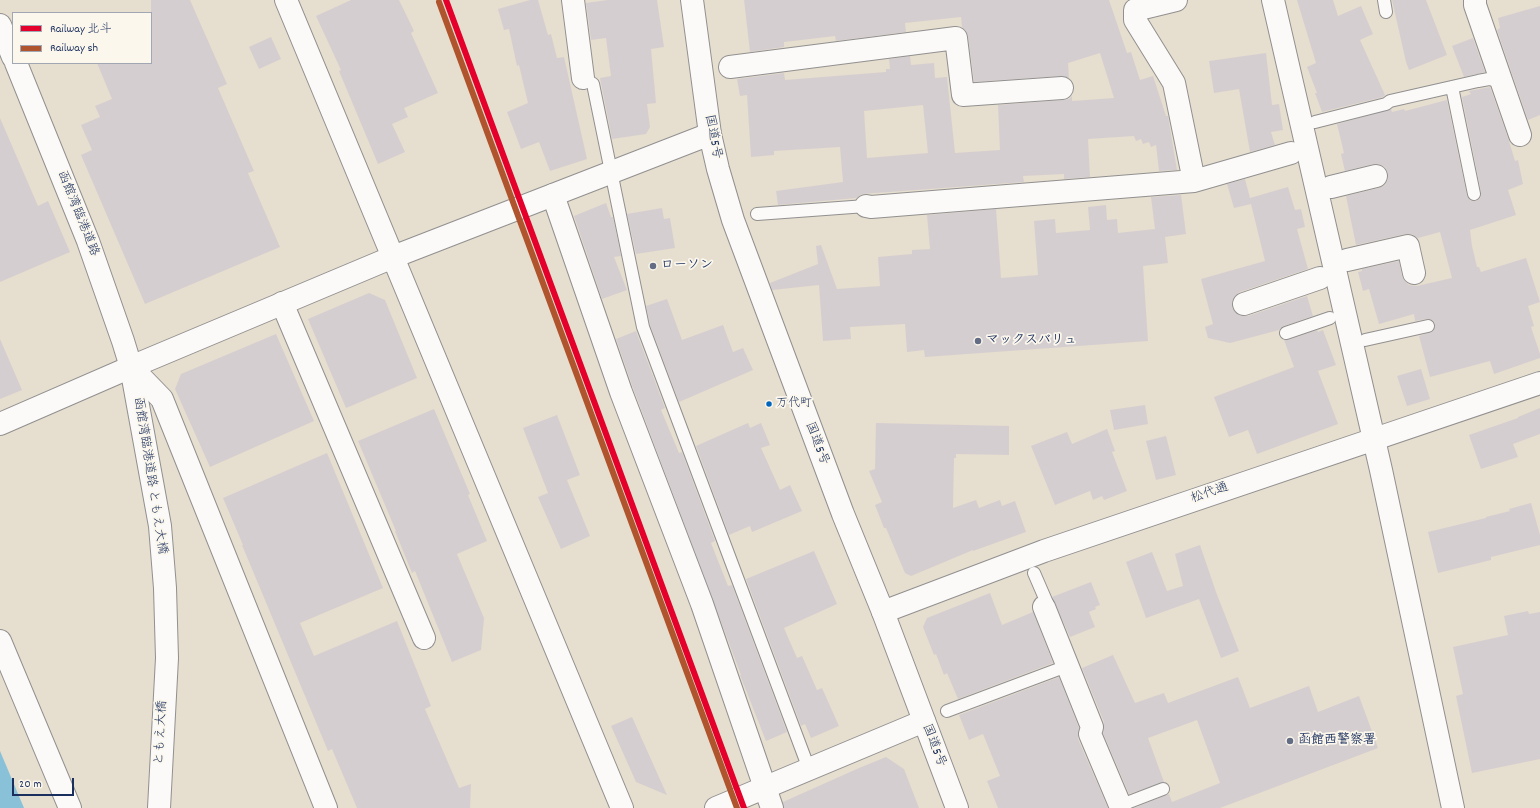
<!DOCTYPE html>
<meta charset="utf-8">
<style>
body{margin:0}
#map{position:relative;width:1540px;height:808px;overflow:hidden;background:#e6dece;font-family:Dekko,"Klee One",sans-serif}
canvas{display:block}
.legend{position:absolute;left:12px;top:12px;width:140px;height:52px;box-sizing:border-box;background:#fbf7ec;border:1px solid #a1a7b3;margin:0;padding:5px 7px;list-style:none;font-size:12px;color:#1b2f5e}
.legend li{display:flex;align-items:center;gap:8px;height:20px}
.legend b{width:20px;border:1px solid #a1a7b3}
.scale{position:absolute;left:12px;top:778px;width:62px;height:18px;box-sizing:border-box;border:2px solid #1b2f5e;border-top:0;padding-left:5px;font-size:12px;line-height:14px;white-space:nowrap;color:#1b2f5e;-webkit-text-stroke:3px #fbf7ec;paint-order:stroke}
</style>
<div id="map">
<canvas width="1540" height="808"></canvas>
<ul class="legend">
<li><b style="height:5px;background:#e4002b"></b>Railway 北斗</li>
<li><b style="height:5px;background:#b0542d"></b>Railway sh</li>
</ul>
<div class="scale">20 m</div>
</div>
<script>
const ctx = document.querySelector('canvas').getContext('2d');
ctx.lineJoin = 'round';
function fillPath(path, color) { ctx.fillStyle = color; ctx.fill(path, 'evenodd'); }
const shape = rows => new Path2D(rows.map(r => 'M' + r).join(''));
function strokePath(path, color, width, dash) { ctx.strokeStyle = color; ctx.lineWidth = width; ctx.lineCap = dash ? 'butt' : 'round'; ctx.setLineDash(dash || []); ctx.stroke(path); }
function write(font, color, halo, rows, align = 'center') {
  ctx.font = font + ' Dekko,"Klee One",sans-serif'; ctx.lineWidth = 3.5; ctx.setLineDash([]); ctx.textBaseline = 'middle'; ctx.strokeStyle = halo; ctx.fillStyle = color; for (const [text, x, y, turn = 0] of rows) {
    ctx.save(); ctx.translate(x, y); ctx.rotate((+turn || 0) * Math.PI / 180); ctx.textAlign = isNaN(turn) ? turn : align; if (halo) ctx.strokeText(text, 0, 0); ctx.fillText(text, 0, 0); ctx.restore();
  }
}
fillPath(shape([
 [0,751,24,808,0,808]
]), '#88c1d8');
fillPath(shape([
 [151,0,190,0,227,84,218,88,254,171,248,173,280,247,145,304,81,155,92,150,81,125,100,117,95,106,112,99,97,63,151,63],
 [351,0,399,0,414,31,411,33,438,93,404,108,408,117,392,124,405,152,378,164,339,71,341,70,316,16],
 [530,0,538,0,548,35,551,34,557,58,564,57,587,159,550,171,539,142,521,149,507,112,528,103,519,65,517,66,509,29,504,30,498,9],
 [607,0,657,0,664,47,651,49,656,103,647,104,650,127,646,134,612,139,600,78,611,76,606,38,591,40,586,3],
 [744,0,1109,0,1127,53,1131,52,1140,80,1153,76,1166,116,1168,116,1177,170,1159,171,1156,145,1151,147,1149,142,1143,144,1141,139,1136,141,1134,136,1088,139,1090,177,1064,179,1064,174,1023,176,1024,182,862,194,856,198,778,205,776,191,843,182,840,147,774,151,774,155,751,157,747,95,740,96,737,79,784,73,785,80,886,72,886,69,890,69,889,59,910,56,911,65,934,63,935,78,947,77,955,153,1000,150,998,105,1063,100,1069,99,1072,96,1072,101,1114,98,1100,53,1068,63,1069,78,1061,76,974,82,968,36,966,31,962,27,961,17,905,23,906,32,836,41,835,36,784,42,784,47,750,52],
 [923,105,928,153,867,158,864,111],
 [1297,0,1333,0,1338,16,1361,6,1373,34,1360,40,1385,95,1383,97,1322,112,1315,93,1317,93,1307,67,1316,63],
 [1392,0,1426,0,1447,55,1409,70,1406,62],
 [1540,6,1540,115,1528,120,1497,30,1500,28,1498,18],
 [271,37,281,59,259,69,249,47],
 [1473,38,1485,72,1464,77,1452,46],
 [1266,53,1272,105,1279,104,1283,130,1271,132,1275,145,1250,152,1239,89,1214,93,1209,61],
 [1490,87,1509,141,1515,161,1518,160,1523,184,1508,190,1516,215,1470,230,1472,246,1477,267,1479,267,1481,272,1526,258,1540,302,1528,306,1534,326,1531,327,1540,354,1540,358,1494,374,1490,361,1430,377,1419,336,1433,331,1435,325,1434,321,1427,319,1415,321,1414,314,1379,324,1369,289,1363,291,1358,272,1362,271,1362,269,1399,261,1402,276,1405,281,1409,285,1417,286,1452,278,1440,232,1418,238,1412,234,1405,234,1356,245,1346,196,1379,188,1385,185,1388,179,1388,173,1385,167,1379,164,1373,164,1345,171,1341,154,1344,153,1337,124,1391,109,1392,112,1404,109,1405,111,1447,100,1467,196,1471,201,1476,201,1481,197,1481,192,1462,97,1471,94,1469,91],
 [0,118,38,206,48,201,70,252,0,282],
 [1245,179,1250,198,1288,187,1295,210,1301,209,1305,227,1297,229,1308,269,1240,292,1235,296,1232,301,1232,308,1236,313,1241,316,1248,316,1307,296,1313,316,1284,326,1279,330,1230,343,1208,338,1205,327,1213,324,1201,279,1265,261,1251,204,1234,208,1227,184],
 [1181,195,1186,234,1165,237,1168,263,1143,266,1148,341,925,357,924,350,907,352,905,324,850,327,851,339,823,341,819,285,772,290,770,283,818,264,816,246,821,245,837,289,880,286,878,257,912,254,912,250,930,249,927,215,996,209,1001,278,1038,275,1034,221,1055,219,1056,233,1090,230,1088,207,1106,205,1107,220,1117,219,1118,233,1155,229,1151,197],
 [606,203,611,217,613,217,621,256,614,257,627,290,602,299,574,216],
 [662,208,664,219,670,218,675,248,636,254,627,214],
 [369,293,385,300,417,378,346,408,308,319],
 [667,299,682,340,723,325,733,352,743,348,753,370,679,402,650,325,646,306],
 [1317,330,1318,332,1323,330,1336,365,1318,371,1338,424,1257,454,1248,430,1229,437,1214,397,1294,367,1284,340,1288,340],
 [636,331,665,408,661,410,679,453,682,452,715,541,711,543,728,586,732,585,787,732,766,741,740,675,741,675,633,388,616,339],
 [276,334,314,421,210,467,175,389,181,374],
 [0,339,22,390,0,399],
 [1421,369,1430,399,1407,406,1397,376],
 [1145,405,1148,424,1114,430,1110,410],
 [1540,408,1540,434,1513,444,1518,457,1481,469,1469,435,1518,418,1518,417],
 [434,409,470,494,468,495,487,541,457,554,484,618,481,650,452,662,415,571,412,573,395,531,396,531,358,441],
 [557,415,580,475,567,480,590,536,561,549,538,497,548,493,523,428],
 [748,423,750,428,761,423,770,445,761,448,780,490,790,485,802,511,752,532,750,526,729,535,696,446],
 [876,423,1009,426,1009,455,956,454,956,458,954,458,953,508,976,500,979,508,1000,500,1002,506,1015,501,1026,532,973,551,973,550,911,576,905,573,886,528,884,528,875,505,882,502,869,471,875,469],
 [1107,429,1115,451,1112,452,1127,491,1104,500,1102,496,1093,500,1090,491,1055,505,1031,446,1067,432,1072,444],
 [1166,436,1176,475,1156,480,1146,441],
 [327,453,383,588,300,623,314,656,397,621,431,706,425,709,459,788,471,784,470,808,357,808,332,749,328,751,242,545,243,545,223,498],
 [1531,503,1540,535,1540,545,1491,557,1491,560,1438,573,1428,532,1486,518,1486,517,1510,511,1509,509],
 [1200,545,1216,592,1239,651,1221,658,1199,599,1146,618,1126,562,1152,552,1167,591,1183,586,1175,554],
 [814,551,837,604,784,628,797,658,802,656,817,690,822,688,839,726,811,738,805,724,801,726,746,579],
 [1091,582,1100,605,1095,607,1096,609,1089,612,1095,627,1070,637,1052,597],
 [990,593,1002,625,1033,612,1053,663,958,699,947,673,944,675,936,654,934,655,923,627,927,618],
 [1528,611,1529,614,1540,612,1540,759,1472,773,1456,696,1463,694,1453,647,1508,635,1504,616],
 [1113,655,1135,703,1164,693,1168,703,1238,677,1250,708,1309,686,1318,712,1359,696,1378,748,1220,808,1134,808,1169,794,1172,802,1220,783,1197,720,1148,738,1164,782,1129,794,1103,733,1104,722,1082,668],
 [1059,677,1079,728,1078,739,1108,808,998,808,987,781,1000,776,983,734,969,740,959,715],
 [632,717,667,795,636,782,611,726],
 [886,757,904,769,919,808,784,808,783,802,859,768]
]), '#d5ced0');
const lane = shape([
 [1384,0,1386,12],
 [583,78,593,84,643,327,809,769],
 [1452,87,1474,194],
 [1315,122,1386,104,1390,101,1478,81,1489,79,1502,82],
 [757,214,866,206],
 [1286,333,1330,318],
 [1365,340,1428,326],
 [1034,573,1047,603,1044,607],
 [947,711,1067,666],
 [1116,807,1163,789]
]);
const street = shape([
 [573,0,583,78],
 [1176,0,1135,10,1135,20,1174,83,1194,181],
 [1475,0,1475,5,1520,135],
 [730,67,956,38,963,95,1062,88],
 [1331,187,1376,176],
 [553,195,621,392,702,604,772,808],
 [866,206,871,207,1194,181,1291,153],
 [1347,260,1408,246,1414,273],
 [282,303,424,638],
 [1244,304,1320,278],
 [0,424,131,367,162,399,326,808],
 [1044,607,1092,727,1090,734,1120,805]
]);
const secondary = shape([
 [286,0,622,808],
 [1273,0,1381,470,1453,808],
 [0,25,13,57],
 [16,63,88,241,123,341,131,367,160,526,165,588,167,658,159,808],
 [131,367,393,257,710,134],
 [883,612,1044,551,1540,383],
 [0,641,70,808],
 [716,808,924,721]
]);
const highway = shape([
 [692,0,710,134,718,169,733,220,843,514,883,612,957,808]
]);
strokePath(lane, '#919090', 14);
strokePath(street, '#919090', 24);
strokePath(secondary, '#919090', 24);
strokePath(highway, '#919090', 24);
strokePath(lane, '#fbfaf8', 12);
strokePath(street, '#fbfaf8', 22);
strokePath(secondary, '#fbfaf8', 22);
strokePath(highway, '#fbfaf8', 22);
strokePath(shape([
 [446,0,744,808]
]), '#e4002b', 6);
strokePath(shape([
 [439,2,737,808]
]), '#b0542d', 6);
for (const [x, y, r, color] of [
 [653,266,4,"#626c85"],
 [978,341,4,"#626c85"],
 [769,404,3.5,"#0065bd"],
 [1290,741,4,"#626c85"]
]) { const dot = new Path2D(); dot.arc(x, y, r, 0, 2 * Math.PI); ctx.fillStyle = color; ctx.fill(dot); strokePath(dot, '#fbf7ec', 1.5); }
write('12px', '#1b2f5e', '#fbf7ec', [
 ["万代町",776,404]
], 'left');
write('13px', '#1b2f5e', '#fbf7ec', [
 ["国道5号",712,137,79],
 ["函館湾臨港道路",77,214,68],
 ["国道5号",816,444,69],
 ["函館湾臨港道路 ともえ大橋",149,476,81],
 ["松代通",1210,494,-19],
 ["ともえ大橋",162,733,-87],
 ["国道5号",933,746,69]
]);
write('bold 13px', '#1b2f5e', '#fbf7ec', [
 ["ローソン",661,266],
 ["マックスバリュ",986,341],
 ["函館西警察署",1298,741]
], 'left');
</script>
